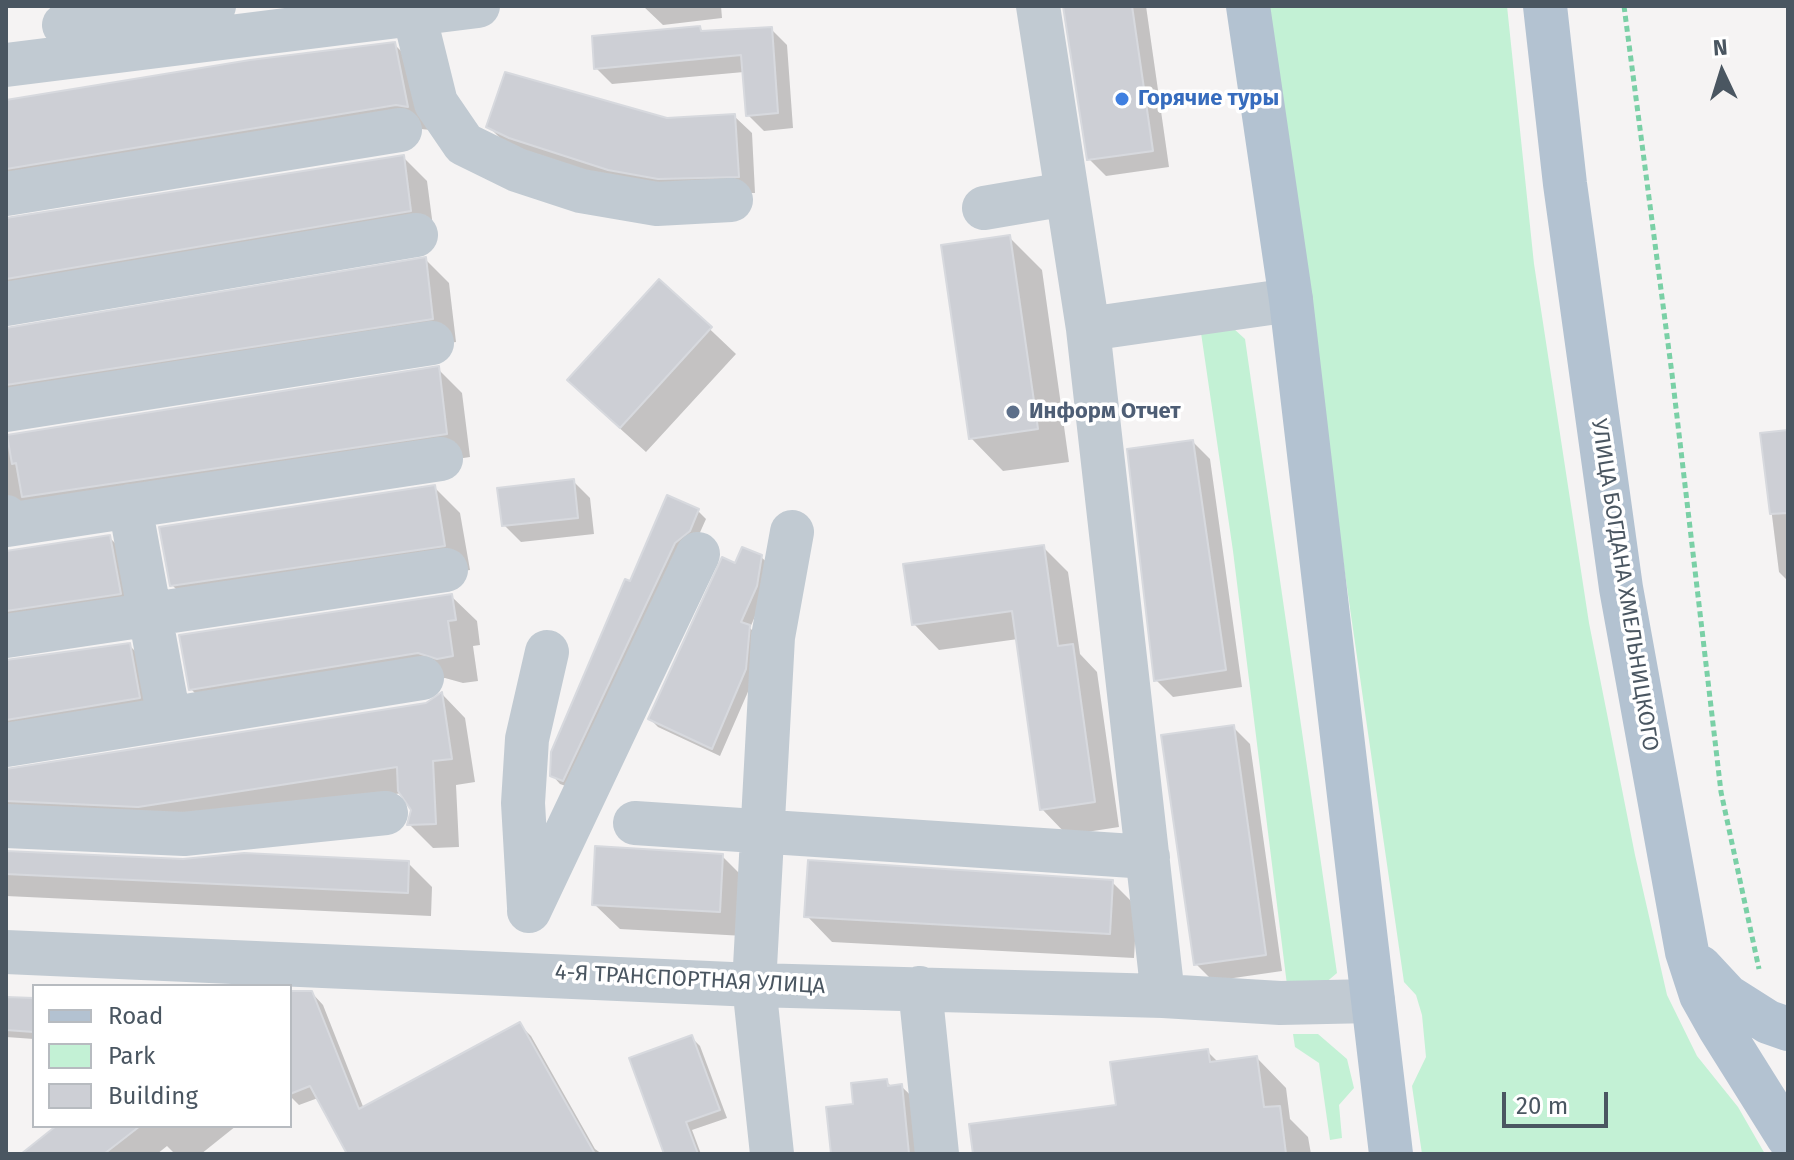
<!DOCTYPE html>
<meta charset="utf-8">
<style>
body{margin:0}
#map{position:relative;width:1794px;height:1160px;overflow:hidden;background:#f5f3f3;font-family:"Fira Sans",sans-serif}
canvas{display:block}
.frame{position:absolute;inset:0;border:8px solid #4a5661;pointer-events:none}
.legend{position:absolute;left:32px;top:984px;width:260px;height:144px;box-sizing:border-box;background:#fff;border:2px solid #b7bbc0;margin:0;padding:10px 14px;list-style:none;font-size:24px;color:#4a5661}
.legend li{display:flex;align-items:center;gap:16px;height:40px}
.legend b{width:40px;border:2px solid #b7bbc0}
.north{position:absolute;left:1682px;top:32px;width:80px;height:80px;-webkit-text-stroke:6px #fff;paint-order:stroke;rotate:356deg;font-size:22px;font-weight:700;line-height:32px;text-align:center;color:#4a5661}
.north::after{content:'';display:block;margin:auto;width:28px;height:36px;background:#4a5661;clip-path:polygon(50% 0,100% 100%,50% 72%,0 100%)}
.scale{position:absolute;left:1502px;top:1092px;width:106px;height:36px;box-sizing:border-box;border:4px solid #4a5661;border-top:0;padding-left:10px;font-size:24px;line-height:28px;white-space:nowrap;color:#4a5661;-webkit-text-stroke:6px #fff;paint-order:stroke}
</style>
<div id="map">
<canvas width="1794" height="1160"></canvas>
<div class="frame"></div>
<ul class="legend">
<li><b style="height:10px;background:#b3c2d1"></b>Road</li>
<li><b style="height:22px;background:#c3f1d5"></b>Park</li>
<li><b style="height:22px;background:#cdcfd5"></b>Building</li>
</ul>
<div class="north">N</div>
<div class="scale">20 m</div>
</div>
<script>
const ctx = document.querySelector('canvas').getContext('2d');
ctx.lineJoin = 'round';
function fillPath(path, color) { ctx.fillStyle = color; ctx.fill(path, 'evenodd'); }
const shape = rows => new Path2D(rows.map(r => 'M' + r).join(''));
function strokePath(path, color, width, dash) { ctx.strokeStyle = color; ctx.lineWidth = width; ctx.lineCap = dash ? 'butt' : 'round'; ctx.setLineDash(dash || []); ctx.stroke(path); }
function write(font, color, halo, rows, align = 'center') {
  ctx.font = font + ' "Fira Sans",sans-serif'; ctx.lineWidth = 7; ctx.setLineDash([]); ctx.textBaseline = 'middle'; ctx.strokeStyle = halo; ctx.fillStyle = color; for (const [text, x, y, turn = 0] of rows) {
    ctx.save(); ctx.translate(x, y); ctx.rotate((+turn || 0) * Math.PI / 180); ctx.textAlign = isNaN(turn) ? turn : align; if (halo) ctx.strokeText(text, 0, 0); ctx.fillText(text, 0, 0); ctx.restore();
  }
}
fillPath(shape([
 [1263,6,1507,6,1534,264,1589,623,1635,855,1667,995,1697,1056,1738,1107,1765,1154,1422,1154,1412,1086,1426,1057,1422,1015,1416,995,1404,982],
 [1200,326,1233,328,1245,339,1337,973,1317,990,1287,985,1233,551],
 [1293,1034,1318,1034,1347,1059,1354,1088,1339,1105,1342,1138,1330,1140,1319,1063,1295,1047]
]), '#c3f1d5');
fillPath(shape([
 [643,6,721,6,722,18,663,25],
 [1063,6,1146,6,1169,167,1106,176,1089,159],
 [700,28,705,33,771,29,787,45,793,128,764,131,748,115,744,72,612,84,596,68],
 [394,44,418,68,431,130,421,129,6,212,6,102],
 [734,116,752,133,755,193,677,195,627,187,506,144,489,127],
 [403,157,427,181,434,234,6,322,6,220],
 [1009,237,1042,270,1069,462,1003,471,971,438],
 [425,259,449,283,456,342,27,409,6,429,6,330],
 [659,281,736,354,646,452,594,405],
 [438,369,462,393,470,457,46,521,6,536,6,436],
 [1788,432,1788,581,1779,572,1762,435],
 [1193,442,1210,459,1242,687,1173,697,1156,680],
 [573,481,590,498,594,534,521,542,504,525],
 [434,487,460,513,470,570,197,610,172,585],
 [698,511,706,519,697,539,571,788,560,784,552,775,631,584],
 [109,537,133,561,144,617,6,652,6,551],
 [1043,547,1068,572,1080,654,1097,672,1119,827,1067,835,1042,809,1018,639,939,650,914,624],
 [761,557,770,565,764,595,750,628,757,635,754,678,720,756,658,727,650,719,736,565],
 [451,596,477,621,480,645,473,646,478,681,463,683,445,678,216,715,191,689],
 [129,645,153,669,163,722,6,763,6,662],
 [442,694,465,718,475,782,456,785,459,847,433,848,410,825,413,809,402,793,163,830,6,846,6,771,427,705],
 [1233,727,1250,744,1282,971,1213,981,1196,964],
 [6,853,183,861,408,863,432,887,431,916,6,896],
 [722,856,747,881,744,936,620,929,594,904],
 [1112,882,1137,907,1134,958,832,942,807,916],
 [290,993,312,993,323,1005,364,1109,520,1025,531,1036,595,1149,602,1154,350,1154,318,1098,299,1105,290,1096],
 [6,999,34,1000,34,1039,6,1037],
 [692,1038,700,1046,727,1118,692,1130,701,1154,667,1154],
 [1207,1051,1219,1063,1257,1058,1286,1088,1290,1119,1308,1137,1311,1154,975,1154,1118,1107],
 [886,1081,892,1087,901,1086,931,1115,935,1154,833,1154,856,1106],
 [59,1126,236,1126,201,1154,175,1154,167,1146,157,1154,24,1154]
]), '#0003');
const building = shape([
 [1063,6,1132,6,1153,151,1087,160,1063,6],
 [700,26,701,31,772,27,778,113,746,116,741,55,594,69,592,36,700,26],
 [395,42,408,107,396,105,6,169,6,100,250,60,395,42],
 [505,72,667,118,735,114,739,177,658,179,608,170,509,138,486,127,505,72],
 [404,155,411,211,6,279,6,218,404,155],
 [1010,235,1038,429,969,439,941,245,1010,235],
 [426,257,433,319,6,385,6,328,426,257],
 [659,279,712,327,620,428,567,380,659,279],
 [439,366,447,434,22,497,16,463,12,464,7,435,439,366],
 [1788,430,1788,513,1770,514,1760,433,1788,430],
 [1193,440,1226,670,1154,681,1127,449,1193,440],
 [574,479,578,518,502,526,497,488,574,479],
 [435,485,445,546,170,586,159,527,435,485],
 [667,495,699,509,690,531,675,543,563,781,550,776,551,752,625,579,630,581,667,495],
 [110,535,121,594,6,611,6,551,110,535],
 [1044,545,1058,646,1073,644,1095,802,1040,810,1012,611,912,625,903,564,1044,545],
 [742,547,762,555,757,586,741,622,750,625,746,669,712,749,648,719,722,557,735,563,742,547],
 [452,594,456,620,448,621,453,656,437,659,418,653,189,690,179,635,452,594],
 [130,643,140,698,6,720,6,660,130,643],
 [442,692,452,759,433,761,436,824,407,825,411,810,398,791,397,767,138,807,6,801,6,769,426,703,442,692],
 [1234,725,1266,955,1194,965,1161,735,1234,725],
 [595,846,723,854,720,912,592,905,595,846],
 [6,851,183,859,244,853,409,861,408,893,6,874,6,851],
 [808,860,1113,880,1110,934,804,917,808,860],
 [290,991,312,991,359,1109,520,1022,595,1154,347,1154,310,1086,290,1094,290,991],
 [6,997,34,998,34,1032,6,1030,6,997],
 [692,1035,720,1110,686,1122,698,1154,664,1154,629,1058,692,1035],
 [1208,1049,1210,1062,1257,1056,1264,1107,1280,1106,1286,1154,973,1154,969,1124,1116,1105,1110,1062,1208,1049],
 [887,1079,888,1086,902,1084,909,1154,831,1154,826,1107,853,1104,851,1083,887,1079],
 [56,1126,140,1126,104,1154,21,1154,56,1126]
]);
fillPath(building, '#cdcfd5');
strokePath(building, '#d7d9de', 2);
strokePath(shape([
 [1624,6,1672,374,1721,792,1759,969]
]), '#7ad0a6', 5, [6, 4]);
strokePath(shape([
 [412,6,436,103,464,144,517,170,581,191,657,204,731,200],
 [1038,6,1088,329,1163,996],
 [64,25,214,6],
 [6,65,478,6],
 [6,194,400,130],
 [984,208,1066,194],
 [6,304,416,235],
 [1088,329,1291,300],
 [6,410,432,343],
 [130,506,169,718],
 [6,517,7,525,441,459],
 [6,636,446,570],
 [6,745,422,678],
 [635,823,1148,857],
 [6,826,184,834,386,813],
 [529,907,523,803,527,739,547,652],
 [529,911,698,554],
 [6,952,754,985,1163,996,1280,1003,1373,1001],
 [920,988,937,1154],
 [772,1154,754,985,773,637,792,532]
]), '#c1cad2', 44);
strokePath(shape([
 [1248,6,1291,300,1391,1154],
 [1545,6,1565,184,1621,588,1687,952,1701,995,1719,1027,1788,1137],
 [1700,967,1727,996,1768,1022,1788,1029]
]), '#b3c2d1', 44);
for (const [x, y, r, color] of [
 [1122,99,8,"#3f7fe0"],
 [1013,412,8,"#5c6f8a"]
]) { const dot = new Path2D(); dot.arc(x, y, r, 0, 2 * Math.PI); ctx.fillStyle = color; ctx.fill(dot); strokePath(dot, '#fff', 3); }
write('bold 22px', '#366cbe', '#fff', [
 ["Горячие туры",1138,99]
], 'left');
write('bold 22px', '#4e5e75', '#fff', [
 ["Информ Отчет",1029,412]
], 'left');
write('22px', '#4a5661', '#fff', [
 ["УЛИЦА БОГДАНА ХМЕЛЬНИЦКОГО",1624,585,81],
 ["4-Я ТРАНСПОРТНАЯ УЛИЦА",690,980,3]
]);
</script>
